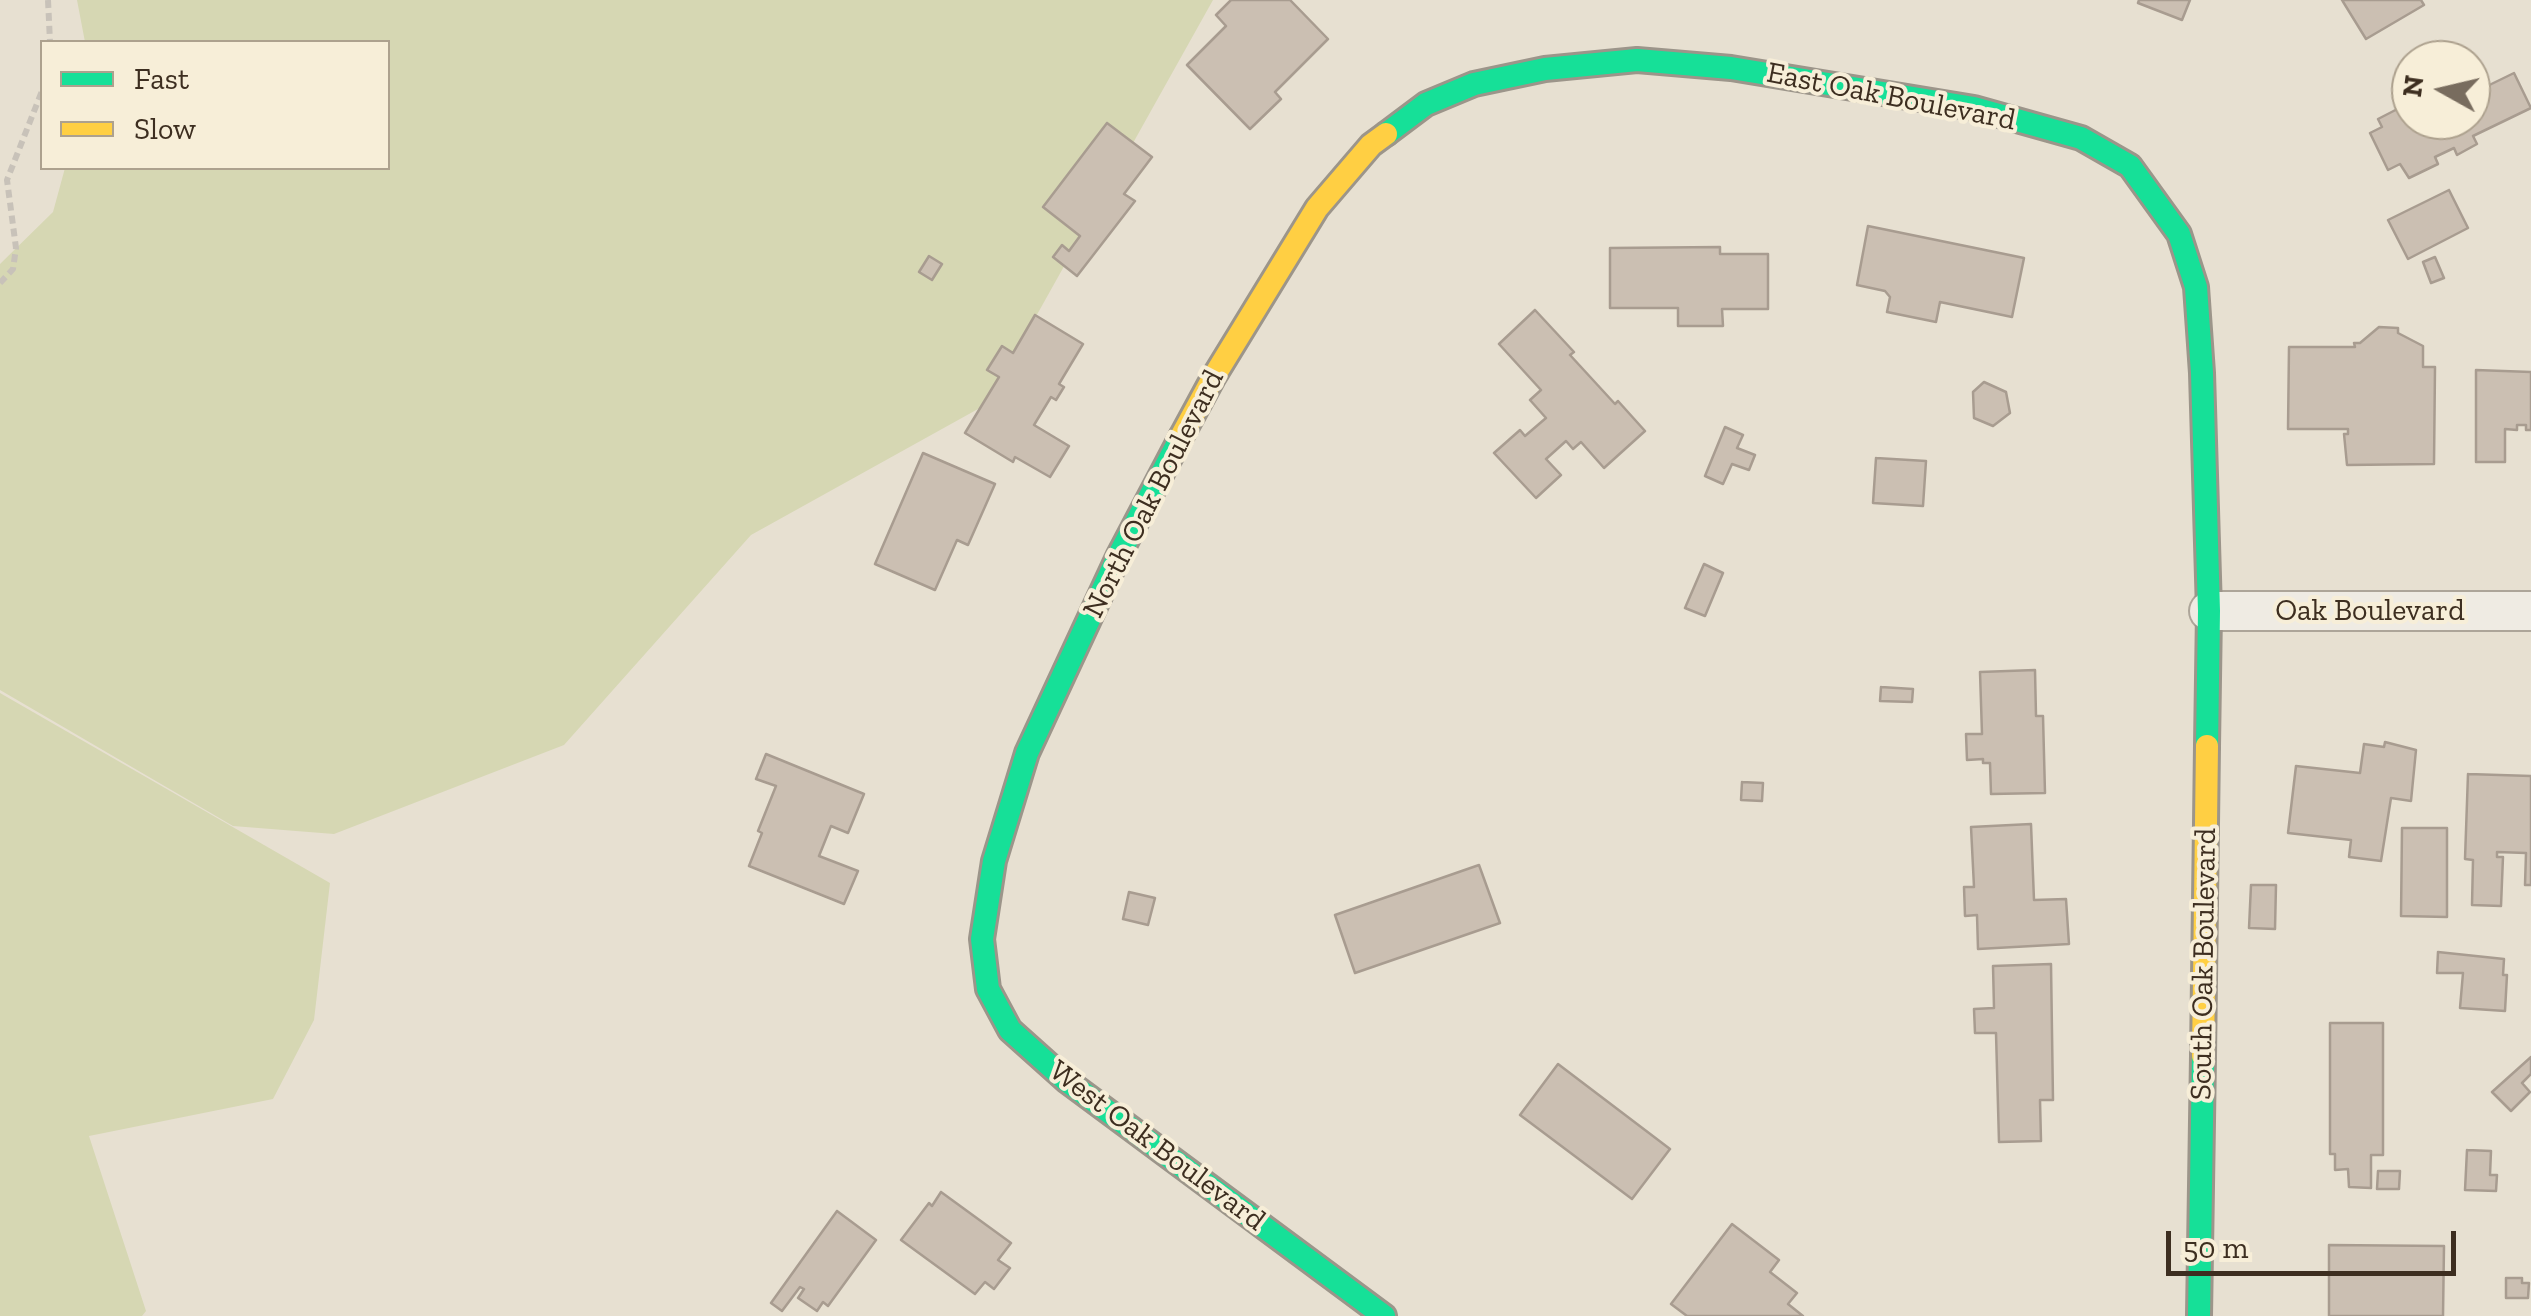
<!DOCTYPE html>
<style>
body{margin:0}
#map{position:relative;width:2531px;height:1316px;overflow:hidden;background:#e7e0d1;font-family:"Zilla Slab",serif}
canvas{display:block}
.legend{position:absolute;left:40px;top:40px;width:350px;height:130px;box-sizing:border-box;background:#f7eed8;border:2px solid #ada18e;margin:0;padding:12px 18px;list-style:none;font-size:30px;color:#3d2e20}
.legend li{display:flex;align-items:center;gap:20px;height:50px}
.legend b{width:50px;border:2px solid #ada18e}
.north{position:absolute;left:2391px;top:40px;width:100px;height:100px;box-sizing:border-box;background:#f7eed8;border:2px solid #ada18e;border-radius:50%;rotate:278deg;font-size:28px;font-weight:700;line-height:40px;text-align:center;color:#3d2e20}
.north::after{content:'';display:block;margin:auto;width:35px;height:45px;background:#786c5e;clip-path:polygon(50% 0,100% 100%,50% 72%,0 100%)}
.scale{position:absolute;left:2166px;top:1231px;width:290px;height:45px;box-sizing:border-box;border:5px solid #3d2e20;border-top:0;padding-left:12px;font-size:30px;line-height:35px;white-space:nowrap;color:#3d2e20;-webkit-text-stroke:8px #f7eed8;paint-order:stroke}
</style>
<div id="map">
<canvas width="2531" height="1316"></canvas>
<ul class="legend">
<li><b style="height:12px;background:#16e098"></b>Fast</li>
<li><b style="height:12px;background:#ffcf43"></b>Slow</li>
</ul>
<div class="north">N</div>
<div class="scale">50 m</div>
</div>
<script>
const ctx = document.querySelector('canvas').getContext('2d');
ctx.lineJoin = 'round';
function fillPath(path, color) { ctx.fillStyle = color; ctx.fill(path, 'evenodd'); }
const shape = rows => new Path2D(rows.map(r => 'M' + r).join(''));
function strokePath(path, color, width, dash) { ctx.strokeStyle = color; ctx.lineWidth = width; ctx.lineCap = dash ? 'butt' : 'round'; ctx.setLineDash(dash || []); ctx.stroke(path); }
function write(font, color, halo, rows, align = 'center') {
  ctx.font = font + ' "Zilla Slab",serif'; ctx.lineWidth = 8; ctx.setLineDash([]); ctx.textBaseline = 'middle'; ctx.strokeStyle = halo; ctx.fillStyle = color; for (const [text, x, y, turn = 0] of rows) {
    ctx.save(); ctx.translate(x, y); ctx.rotate((+turn || 0) * Math.PI / 180); ctx.textAlign = isNaN(turn) ? turn : align; if (halo) ctx.strokeText(text, 0, 0); ctx.fillText(text, 0, 0); ctx.restore();
  }
}
fillPath(shape([
 [77,0,1213,0,987,404,751,535,564,745,334,834,233,826,0,690,0,264,53,212,65,168,388,168,388,42,85,42],
 [0,693,330,883,314,1020,273,1099,89,1136,146,1311,142,1316,0,1316]
]), '#d6d7b3');
const building = shape([
 [1231,0,1290,0,1328,39,1275,92,1281,99,1250,129,1187,65,1226,26,1216,15,1231,0],
 [2139,0,2190,0,2182,20,2138,3,2139,0],
 [2342,0,2421,0,2424,5,2366,39,2342,0],
 [2514,73,2531,108,2473,136,2477,144,2457,155,2454,148,2435,157,2438,164,2409,178,2400,164,2388,170,2370,133,2382,127,2378,119,2411,102,2411,120,2471,120,2471,84,2475,92,2514,73],
 [1107,123,1152,157,1124,194,1135,201,1077,276,1053,257,1062,245,1069,251,1080,236,1043,207,1107,123],
 [2449,190,2468,228,2408,259,2388,220,2449,190],
 [1868,226,2024,258,2012,317,1940,302,1936,322,1887,312,1890,297,1885,291,1857,285,1868,226],
 [1720,247,1720,254,1768,254,1768,309,1722,309,1723,326,1678,326,1678,308,1610,308,1610,248,1720,247],
 [929,256,942,264,932,280,919,272,929,256],
 [2435,257,2444,278,2431,283,2423,262,2435,257],
 [1535,310,1574,352,1570,355,1615,404,1618,401,1645,431,1604,468,1581,442,1573,449,1566,441,1546,459,1561,475,1536,498,1494,453,1520,430,1525,436,1546,418,1530,400,1541,390,1499,344,1535,310],
 [1035,315,1083,344,1059,384,1064,387,1056,400,1051,397,1034,425,1069,446,1050,477,1015,457,1013,462,965,433,999,377,987,370,1002,346,1013,353,1035,315],
 [2379,327,2398,328,2398,333,2423,346,2423,367,2435,367,2434,464,2347,465,2344,434,2348,434,2348,429,2288,429,2289,347,2355,347,2354,343,2360,343,2379,327],
 [2476,370,2531,372,2531,430,2526,430,2526,425,2517,425,2517,430,2505,429,2505,462,2476,462,2476,370],
 [1984,382,2006,392,2010,413,1993,426,1974,418,1973,392,1984,382],
 [1725,427,1743,435,1737,448,1755,455,1749,470,1732,464,1723,484,1705,476,1725,427],
 [923,453,995,484,968,545,957,540,935,590,875,564,923,453],
 [1876,458,1926,461,1923,506,1873,503,1876,458],
 [1704,564,1723,573,1705,616,1685,608,1704,564],
 [2035,670,2036,716,2043,716,2045,793,1991,794,1990,763,1983,763,1983,759,1967,760,1966,734,1982,734,1980,672,2035,670],
 [1881,687,1913,689,1912,702,1880,701,1881,687],
 [2385,742,2416,750,2411,801,2391,798,2381,861,2349,857,2351,840,2288,833,2296,766,2360,773,2364,744,2384,747,2385,742],
 [766,754,864,794,848,833,831,826,819,856,858,871,844,904,749,866,762,833,758,831,776,786,756,779,766,754],
 [2468,774,2531,776,2531,885,2525,885,2526,853,2497,852,2497,857,2503,857,2501,906,2472,905,2473,860,2465,859,2468,774],
 [1742,782,1763,783,1762,801,1741,800,1742,782],
 [2031,824,2034,900,2066,899,2069,944,1978,949,1977,915,1965,916,1964,887,1974,887,1971,827,2031,824],
 [2402,828,2447,828,2447,917,2401,916,2402,828],
 [1479,865,1500,923,1355,973,1335,915,1479,865],
 [2251,885,2276,885,2275,929,2249,928,2251,885],
 [1129,892,1155,898,1148,925,1123,919,1129,892],
 [2438,952,2504,959,2503,975,2507,975,2505,1011,2460,1008,2463,973,2437,973,2438,952],
 [2051,964,2053,1100,2040,1100,2041,1141,1999,1142,1996,1033,1975,1033,1974,1009,1994,1008,1993,966,2051,964],
 [2330,1023,2383,1023,2383,1155,2371,1155,2371,1188,2349,1187,2348,1169,2335,1170,2335,1154,2330,1154,2330,1023],
 [2531,1057,2531,1074,2522,1083,2530,1092,2511,1111,2492,1092,2531,1057],
 [1558,1064,1670,1149,1632,1199,1520,1115,1558,1064],
 [2467,1150,2491,1151,2490,1175,2497,1175,2496,1191,2465,1190,2467,1150],
 [2378,1171,2400,1171,2399,1189,2377,1189,2378,1171],
 [941,1192,1011,1243,998,1260,1010,1268,994,1289,985,1282,975,1294,901,1240,929,1203,932,1206,941,1192],
 [837,1211,876,1240,828,1306,823,1302,817,1311,798,1298,804,1289,800,1287,782,1311,771,1303,837,1211],
 [1732,1224,1779,1260,1770,1272,1797,1293,1788,1304,1803,1316,1687,1316,1671,1304,1732,1224],
 [2329,1245,2444,1246,2443,1316,2329,1316,2329,1245],
 [2506,1278,2522,1278,2522,1283,2529,1283,2528,1298,2506,1298,2506,1278]
]);
fillPath(building, '#cbbfb2');
strokePath(building, '#a89c90', 2.5);
const street = shape([
 [2209,611,2531,611]
]);
const fast = shape([
 [1386,134,1426,104,1474,84,1545,69,1637,60,1731,68,1974,108,2081,138,2130,166,2179,234,2196,287,2202,373,2209,611,2207,746],
 [1181,437,1119,555,1027,753,994,861,982,939,988,989,1010,1030,1067,1081,1384,1316],
 [2199,1316,2203,1056]
]);
const slow = shape([
 [1181,437,1213,378,1317,208,1371,145,1386,134],
 [2203,1056,2207,746]
]);
strokePath(street, '#ada599', 42);
strokePath(fast, '#9c958a', 28);
strokePath(slow, '#9c958a', 28);
strokePath(shape([
 [48,0,50,42],
 [0,283,13,269,16,248,7,180,42,91]
]), '#c8c2b9', 6, [8, 5]);
strokePath(street, '#efebe3', 38);
strokePath(fast, '#16e098', 22);
strokePath(slow, '#ffcf43', 22);
write('30px', '#3d2e20', '#f7eed8', [
 ["East Oak Boulevard",1891,97,11],
 ["North Oak Boulevard",1154,494,-63],
 ["Oak Boulevard",2370,611],
 ["South Oak Boulevard",2204,964,-89],
 ["West Oak Boulevard",1157,1146,37]
]);
</script>
